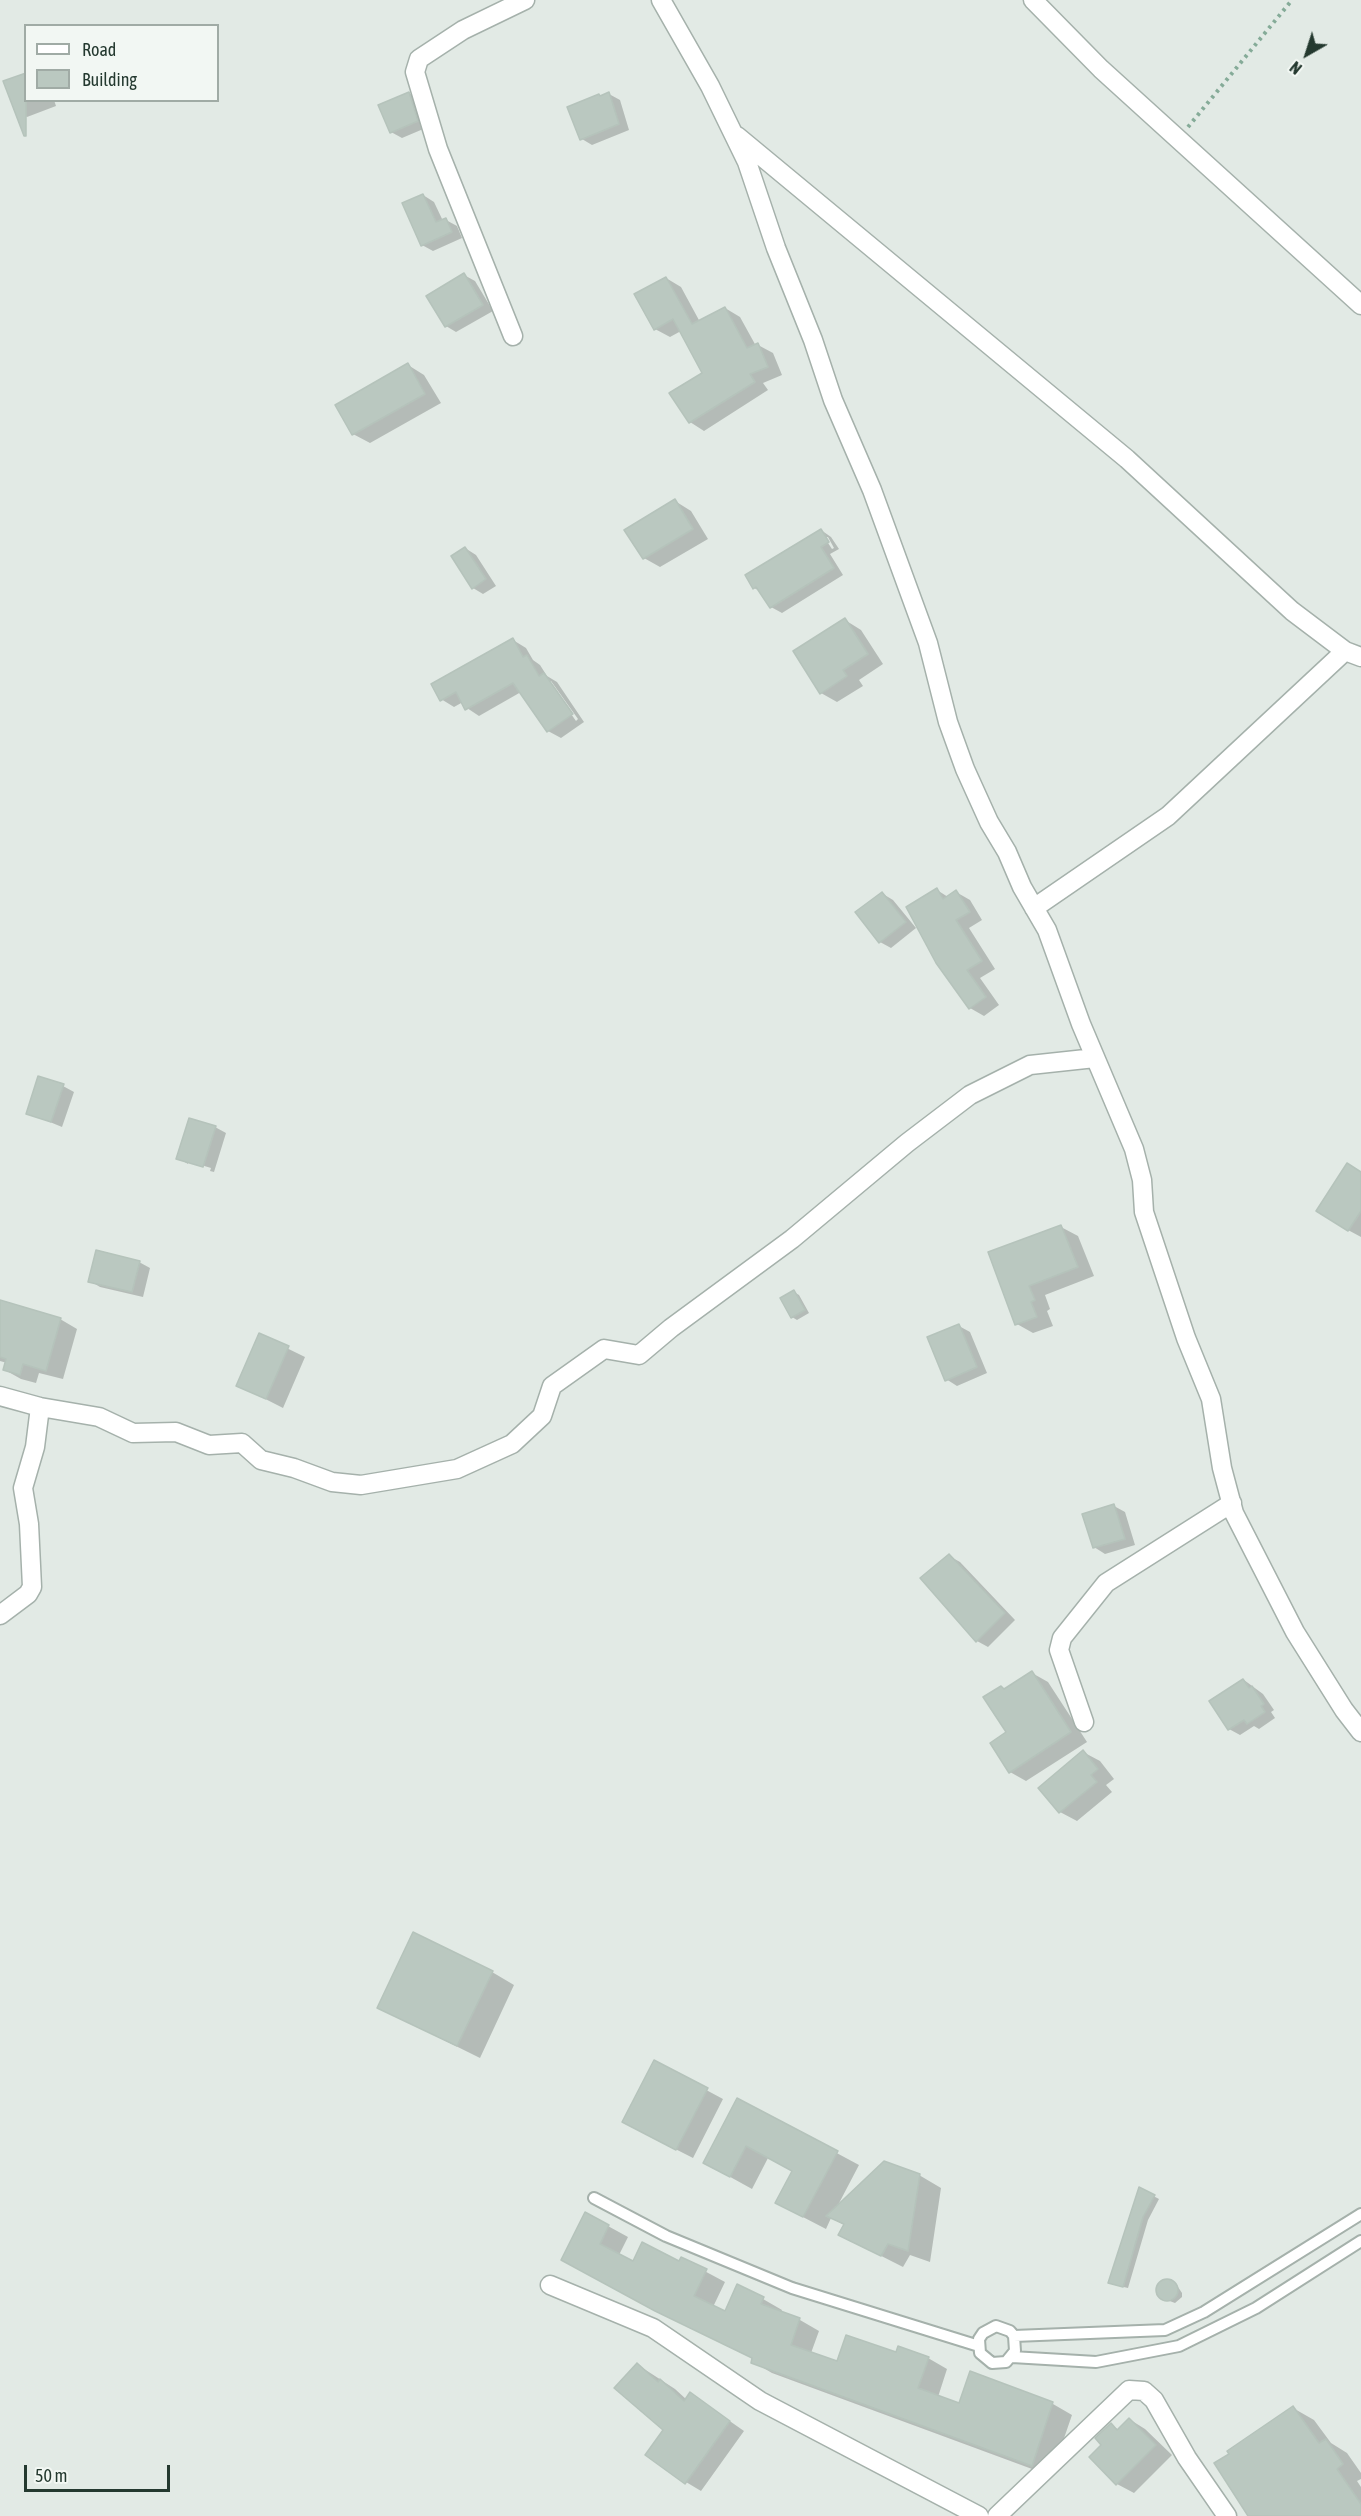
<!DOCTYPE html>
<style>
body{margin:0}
#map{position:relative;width:1361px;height:2516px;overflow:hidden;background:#e2eae5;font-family:"Asap Condensed",sans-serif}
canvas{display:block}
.legend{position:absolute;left:24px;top:24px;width:195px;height:78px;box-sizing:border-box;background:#f2f7f3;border:2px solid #a0aba5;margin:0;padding:8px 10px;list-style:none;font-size:18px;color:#24392f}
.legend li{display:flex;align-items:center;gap:12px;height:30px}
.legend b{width:30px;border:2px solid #a0aba5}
.north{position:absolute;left:1277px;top:24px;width:60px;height:60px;-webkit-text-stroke:4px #f2f7f3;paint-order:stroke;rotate:219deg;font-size:16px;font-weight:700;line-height:24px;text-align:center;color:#24392f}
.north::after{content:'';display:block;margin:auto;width:21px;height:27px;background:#24392f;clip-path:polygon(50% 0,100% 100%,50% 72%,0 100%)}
.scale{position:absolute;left:24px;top:2465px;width:146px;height:27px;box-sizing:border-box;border:3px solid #24392f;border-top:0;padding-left:8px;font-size:18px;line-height:21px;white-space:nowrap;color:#24392f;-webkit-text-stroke:4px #f2f7f3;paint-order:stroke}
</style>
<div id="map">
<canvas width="1361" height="2516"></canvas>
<ul class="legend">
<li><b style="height:8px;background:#fff"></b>Road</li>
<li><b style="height:16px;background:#bac8c0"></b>Building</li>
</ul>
<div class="north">N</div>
<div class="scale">50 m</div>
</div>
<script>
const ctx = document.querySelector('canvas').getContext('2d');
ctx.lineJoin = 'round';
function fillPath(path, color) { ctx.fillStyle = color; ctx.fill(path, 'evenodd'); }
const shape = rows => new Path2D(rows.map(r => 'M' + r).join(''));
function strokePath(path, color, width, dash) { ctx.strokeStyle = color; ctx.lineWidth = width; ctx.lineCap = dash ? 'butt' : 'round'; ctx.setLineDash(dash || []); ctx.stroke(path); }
fillPath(shape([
 [409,93,420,100,428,127,402,138,391,132],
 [609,94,620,100,629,130,592,145,582,139,602,97],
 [26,100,54,100,56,106,27,117,16,111],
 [423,195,434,202,443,221,446,220,457,226,462,238,433,251,422,245],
 [464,275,475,281,493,311,456,332,446,326],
 [666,278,681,287,700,322,725,308,740,317,756,346,758,345,773,353,782,375,763,383,768,390,704,431,690,422,704,373,681,331,670,337,655,329],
 [408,365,424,375,441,403,370,443,353,434],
 [675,501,691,511,708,539,660,567,644,558],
 [821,530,831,537,839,549,830,554,843,575,782,613,771,607,762,592,754,588],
 [824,537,828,537,834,548,832,549],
 [465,548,476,555,496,586,483,594,473,588],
 [845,620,861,630,883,664,859,680,863,686,837,702,821,693],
 [513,640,526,648,533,660,540,665,547,676,557,682,584,722,561,738,548,731,521,692,479,716,467,708,463,702,454,707,441,699],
 [548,681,551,681,578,719,576,721],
 [937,890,948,897,956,892,970,900,982,920,969,928,995,969,980,978,999,1005,984,1016,970,1008],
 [883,894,893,900,916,928,891,948,880,942,857,913],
 [63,1086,74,1092,62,1127,28,1113],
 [215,1127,226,1133,214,1172,210,1171,211,1168,188,1161,188,1164,178,1158],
 [1361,1173,1361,1237,1348,1230],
 [1061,1227,1078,1236,1094,1276,1045,1295,1050,1309,1047,1311,1053,1326,1033,1333,1017,1324,990,1253],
 [139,1262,150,1268,143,1297,100,1287,90,1281],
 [794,1292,799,1295,809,1313,797,1320,792,1317],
 [0,1302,60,1319,77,1329,63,1379,39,1373,36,1383,21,1379,5,1370,7,1363,0,1361],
 [959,1326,970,1332,987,1373,957,1386,946,1379],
 [260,1335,305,1357,283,1408,238,1385],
 [1114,1506,1125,1512,1135,1545,1105,1554,1094,1547],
 [949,1556,960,1562,1015,1620,988,1647,977,1641,922,1579],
 [1032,1673,1048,1682,1087,1742,1026,1781,1010,1772,1008,1733,1001,1687,1005,1690],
 [1244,1680,1263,1694,1274,1710,1271,1712,1275,1718,1259,1729,1254,1726,1240,1735,1229,1729],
 [1083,1752,1100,1761,1114,1779,1106,1785,1112,1792,1077,1821,1060,1812,1040,1788],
 [492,1972,514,1985,480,2058,379,2008],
 [654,2062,723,2099,693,2158,640,2131],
 [738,2100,859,2165,837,2207,919,2175,941,2188,930,2262,910,2255,903,2267,840,2235,844,2225,831,2218,826,2229,799,2215,794,2171,768,2158,752,2189,705,2163],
 [1140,2189,1159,2199,1148,2220,1128,2288,1115,2285],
 [586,2214,628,2237,619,2255,634,2263,680,2263,682,2259,725,2282,713,2307,725,2313,763,2299,782,2310,781,2313,800,2320,819,2331,811,2353,838,2363,897,2354,928,2358,947,2369,938,2397,960,2405,971,2373,1053,2404,1072,2415,1051,2476,772,2373,753,2362,754,2359,676,2321,582,2270],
 [1165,2281,1176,2284,1182,2293,1182,2297,1175,2303,1167,2300,1158,2293,1161,2283],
 [638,2365,675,2389,687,2400,691,2394,744,2431,701,2491,686,2482],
 [1293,2408,1314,2420,1331,2443,1347,2453,1361,2473,1361,2479,1357,2481,1361,2487,1361,2516,1250,2516],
 [1129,2419,1145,2429,1172,2455,1134,2493,1117,2484,1103,2445,1111,2425,1119,2430]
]), '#0003');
const building = shape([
 [26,73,26,136,24,136,3,81,26,73],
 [409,92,418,121,390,133,378,105,409,92],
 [609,92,619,124,580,140,567,107,599,94,600,96,609,92],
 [423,194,436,222,446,218,452,232,421,246,402,203,423,194],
 [464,273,483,305,445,327,426,296,464,273],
 [666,277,692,324,725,307,747,348,758,343,768,367,750,374,755,382,689,423,669,393,702,373,673,319,654,330,634,294,666,277],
 [408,363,425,394,352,435,335,405,408,363],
 [675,499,693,529,643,559,624,530,675,499],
 [821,529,829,542,821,547,834,568,770,608,756,587,753,589,745,575,821,529],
 [465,547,486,579,472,589,451,556,465,547],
 [845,618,868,654,843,670,847,676,820,694,793,651,845,618],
 [513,638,523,657,527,655,539,676,544,673,573,714,547,732,513,683,465,710,456,692,440,701,431,684,513,638],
 [937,888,943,899,956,890,970,912,956,920,982,961,967,970,986,997,969,1009,936,963,906,907,937,888],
 [882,892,906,922,879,943,855,912,882,892],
 [38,1076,64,1084,51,1122,26,1114,38,1076],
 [189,1118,216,1126,203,1167,176,1159,189,1118],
 [1347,1163,1361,1172,1361,1211,1348,1231,1316,1211,1347,1163],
 [1061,1225,1078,1267,1029,1286,1035,1300,1031,1302,1037,1317,1015,1325,988,1252,1061,1225],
 [96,1250,140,1261,132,1292,88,1282,96,1250],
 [794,1290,805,1310,791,1318,780,1298,794,1290],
 [0,1300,61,1318,46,1371,23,1364,20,1375,3,1370,6,1359,0,1357,0,1300],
 [959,1324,977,1367,945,1381,927,1337,959,1324],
 [259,1333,289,1346,266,1399,236,1386,259,1333],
 [1114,1504,1125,1539,1093,1548,1082,1514,1114,1504],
 [949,1554,1005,1613,976,1642,920,1578,949,1554],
 [1032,1671,1071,1732,1009,1773,990,1743,1006,1732,983,1697,1001,1686,1004,1689,1032,1671],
 [1243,1679,1249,1688,1252,1686,1264,1704,1261,1706,1265,1712,1247,1724,1244,1720,1228,1730,1209,1701,1243,1679],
 [1083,1750,1098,1769,1091,1775,1097,1782,1059,1813,1038,1788,1083,1750],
 [413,1932,493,1971,457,2046,377,2008,413,1932],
 [654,2060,708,2088,676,2150,622,2122,654,2060],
 [737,2098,838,2151,803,2217,775,2203,792,2171,746,2146,730,2177,703,2163,737,2098],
 [884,2161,920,2174,908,2251,888,2244,881,2256,838,2235,844,2224,826,2216,884,2161],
 [1139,2187,1155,2195,1143,2217,1123,2287,1108,2283,1139,2187],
 [585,2212,609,2225,600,2244,633,2261,642,2242,679,2261,681,2257,707,2269,694,2296,725,2311,737,2284,764,2297,761,2304,800,2318,791,2345,837,2361,846,2335,896,2352,898,2346,929,2357,918,2388,959,2403,970,2371,1053,2402,1032,2466,751,2363,752,2358,655,2311,561,2260,585,2212],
 '1156 2290a11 11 0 1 1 22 0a11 11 0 1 1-22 0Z',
 [637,2363,658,2382,660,2379,684,2401,690,2392,730,2421,685,2484,645,2455,663,2430,614,2388,637,2363],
 [1293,2406,1319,2443,1326,2439,1343,2464,1337,2469,1361,2504,1361,2516,1248,2516,1214,2463,1229,2454,1227,2451,1293,2406],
 [1129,2418,1156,2445,1116,2485,1089,2457,1101,2445,1095,2438,1111,2423,1117,2430,1129,2418]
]);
fillPath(building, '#bac8c0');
strokePath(building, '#b5c3bb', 1.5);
const lane = shape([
 [594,2198,666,2236,792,2288,979,2346],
 [1014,2336,1015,2351,1006,2362,992,2363,980,2353,979,2339,983,2333,996,2326,1010,2331,1014,2336,1165,2330,1204,2312,1361,2214],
 [1012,2357,1096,2362,1179,2346,1256,2308,1361,2241]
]);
const street = shape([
 [661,0,710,86,747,162,776,248,813,340,833,400,872,490,928,643,948,722,965,769,989,822,1007,852,1022,887,1047,930,1081,1024,1134,1149,1142,1180,1144,1212,1186,1338,1211,1399,1222,1468,1234,1513,1295,1632,1344,1710,1361,1732],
 [1033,0,1101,69,1361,305],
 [737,136,1127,459,1292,611,1345,651,1361,657],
 [513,336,438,149,415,72,419,59,463,30,525,0],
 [1034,908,1168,816,1345,651],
 [0,1396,40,1407,99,1417,133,1433,176,1432,209,1445,242,1443,261,1460,294,1468,332,1482,361,1485,457,1469,512,1444,542,1416,552,1386,604,1349,639,1355,671,1328,792,1239,907,1143,970,1095,1030,1065,1095,1058],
 [0,1615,28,1594,32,1587,29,1524,23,1488,35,1447,40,1407],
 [1084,1722,1059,1650,1062,1638,1106,1583,1232,1503],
 [550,2285,653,2328,760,2401,979,2516],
 [997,2516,1129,2390,1144,2391,1154,2400,1187,2458,1227,2516]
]);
strokePath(lane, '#a5b1ab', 14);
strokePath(street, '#a5b1ab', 21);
strokePath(shape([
 [1188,127,1292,0]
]), '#85ab98', 4, [3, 4.5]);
strokePath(lane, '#fff', 10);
strokePath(street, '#fff', 18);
</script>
